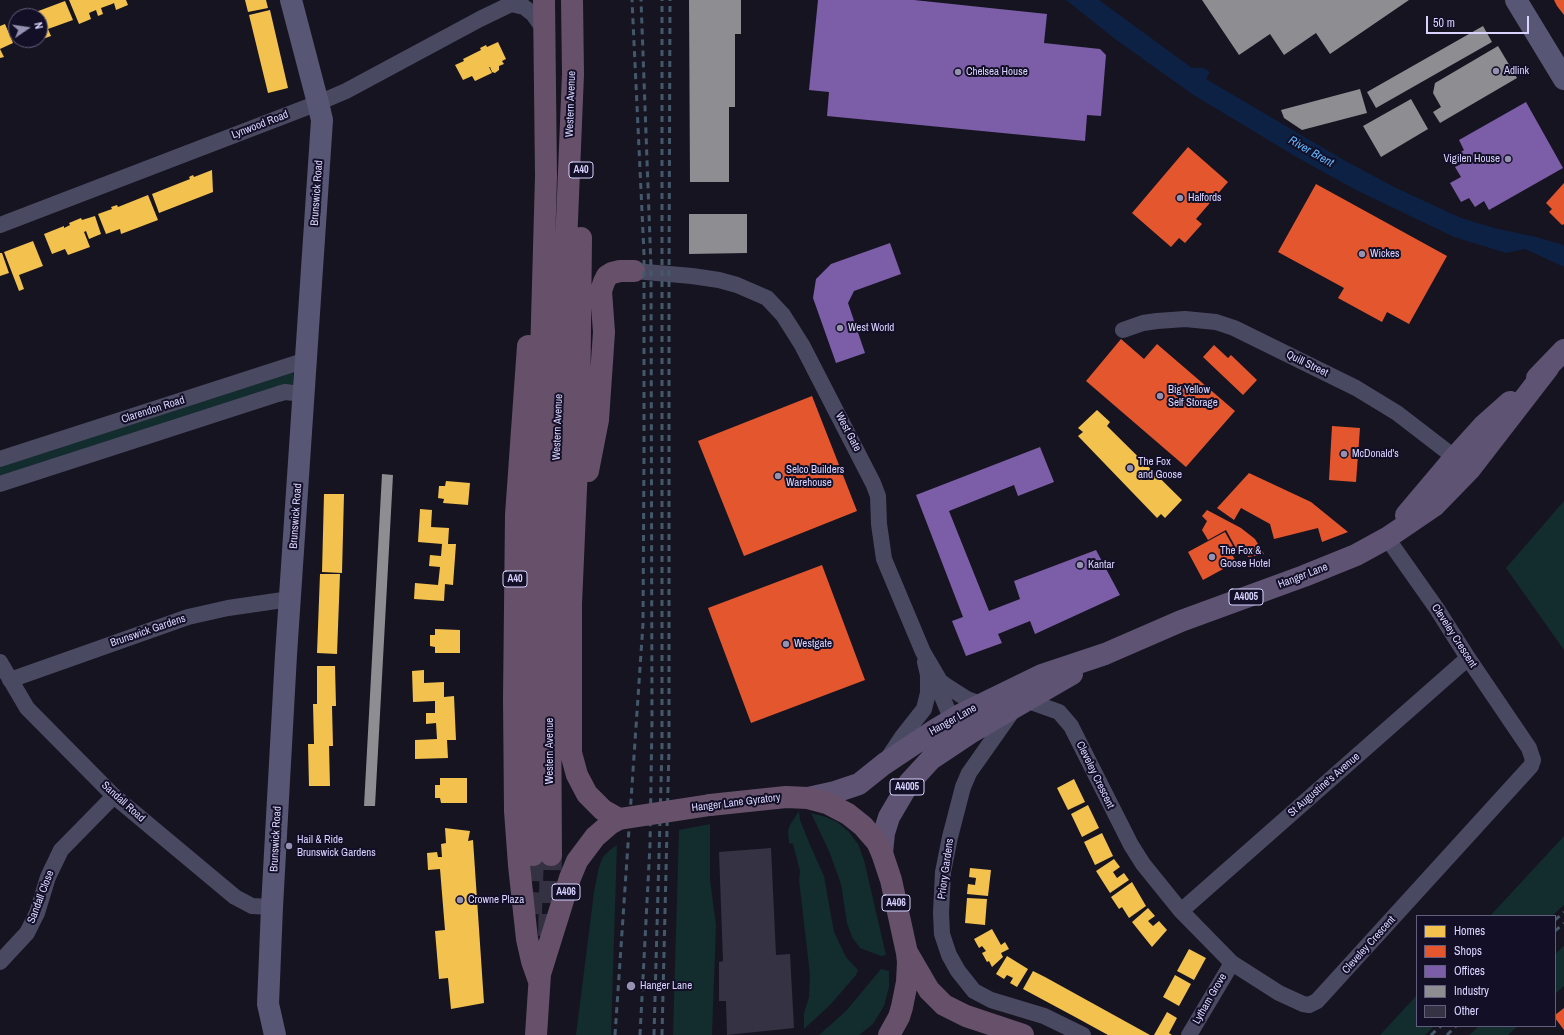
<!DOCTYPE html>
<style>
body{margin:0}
#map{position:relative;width:1564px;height:1035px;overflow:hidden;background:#161421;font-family:"Archivo Narrow",sans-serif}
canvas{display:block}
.legend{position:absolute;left:1416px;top:915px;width:140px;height:112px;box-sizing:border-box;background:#130f26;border:1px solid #625e7d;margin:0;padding:5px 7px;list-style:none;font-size:12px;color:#d9d4ff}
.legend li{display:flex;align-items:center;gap:8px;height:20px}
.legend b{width:20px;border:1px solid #625e7d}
.north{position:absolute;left:8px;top:8px;width:40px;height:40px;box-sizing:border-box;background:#130f26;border:1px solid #625e7d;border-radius:50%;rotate:77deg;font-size:11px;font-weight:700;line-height:16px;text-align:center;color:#d9d4ff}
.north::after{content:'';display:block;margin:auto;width:14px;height:18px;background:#9591b1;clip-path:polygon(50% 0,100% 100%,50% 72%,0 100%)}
.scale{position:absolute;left:1426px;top:16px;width:103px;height:18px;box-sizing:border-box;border:2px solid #d9d4ff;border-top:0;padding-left:5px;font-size:12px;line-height:14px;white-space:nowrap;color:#d9d4ff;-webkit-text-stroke:3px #130f26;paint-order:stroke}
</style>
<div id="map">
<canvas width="1564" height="1035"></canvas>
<ul class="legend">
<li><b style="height:11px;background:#f2c14e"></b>Homes</li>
<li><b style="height:11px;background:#e4572e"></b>Shops</li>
<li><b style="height:11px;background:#7b5ea7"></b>Offices</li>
<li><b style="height:11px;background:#8d8d92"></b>Industry</li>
<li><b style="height:11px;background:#343243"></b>Other</li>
</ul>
<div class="north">N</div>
<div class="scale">50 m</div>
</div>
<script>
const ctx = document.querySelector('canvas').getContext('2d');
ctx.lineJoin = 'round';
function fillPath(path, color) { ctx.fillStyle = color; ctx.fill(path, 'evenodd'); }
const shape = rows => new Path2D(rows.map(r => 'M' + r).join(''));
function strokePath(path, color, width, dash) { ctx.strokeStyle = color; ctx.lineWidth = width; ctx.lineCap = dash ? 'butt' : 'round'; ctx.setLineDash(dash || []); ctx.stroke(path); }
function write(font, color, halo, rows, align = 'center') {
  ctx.font = font + ' "Archivo Narrow",sans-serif'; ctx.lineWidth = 4; ctx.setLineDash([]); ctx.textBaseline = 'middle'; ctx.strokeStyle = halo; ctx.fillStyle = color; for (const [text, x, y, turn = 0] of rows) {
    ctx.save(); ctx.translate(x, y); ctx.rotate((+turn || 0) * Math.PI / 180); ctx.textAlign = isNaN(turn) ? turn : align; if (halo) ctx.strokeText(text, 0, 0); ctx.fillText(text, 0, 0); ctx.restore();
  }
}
fillPath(shape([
 [293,370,293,384,0,478,0,466],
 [1564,501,1564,650,1506,568],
 [799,811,800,820,810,845,824,876,834,932,846,957,858,970,856,975,830,1005,804,1029,804,1013,809,997,810,975,799,880,800,871,793,844,789,843,788,831,790,825],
 [811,813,826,817,837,822,849,832,858,844,864,860,886,955,881,956,860,948,852,937,847,923,841,884,829,851],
 [710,824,710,880,716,925,712,1035,673,1035,679,830],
 [1564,836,1564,905,1552,916,1490,916],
 [617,845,611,1035,576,1035,594,892,599,867,603,857,610,850],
 [1564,946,1564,986,1555,994,1555,954],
 [881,969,889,971,889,987,884,1006,873,1024,859,1035,819,1035,846,1011],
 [1417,995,1417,1026,1434,1026,1425,1035,1380,1035],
 [1479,1026,1518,1026,1508,1035,1469,1035]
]), '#132c2d');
fillPath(shape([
 [1066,0,1099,0,1192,68,1204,68,1210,72,1206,79,1342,159,1396,188,1461,218,1494,228,1536,237,1560,244,1564,246,1564,267,1525,249,1506,253,1454,237,1356,190,1298,158,1192,94,1115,39]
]), '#0d2144');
fillPath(shape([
 [69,0,126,0,128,5,116,10,114,3,112,4,101,8,103,14,98,16,96,10,89,13,91,19,79,24],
 [245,0,266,0,268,8,248,12],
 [65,1,73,20,48,29,51,36,40,40,40,16,25,16],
 [270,10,288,88,268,93,249,15],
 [5,24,13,43,0,49,4,57,0,58,0,26],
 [498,42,506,59,502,61,504,64,499,66,499,70,495,73,492,72,490,67,489,67,492,73,475,81,472,76,463,80,455,65,464,61,463,59,481,50,480,48,486,45,487,47],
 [212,170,213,192,159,213,152,194,190,179,189,177,193,175,194,177],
 [148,195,158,220,121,234,120,229,106,234,98,214,112,209,111,207,117,205,118,207],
 [95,216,101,234,89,239,86,231,84,232,90,247,68,255,65,249,52,254,44,234,64,226,64,228,70,225,69,223,81,218,82,220],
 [33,241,43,266,19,275,24,289,19,291,4,252],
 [0,253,2,253,9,273,0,276],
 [1097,410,1110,422,1107,426,1182,500,1165,518,1161,514,1157,518,1078,436,1083,432,1078,428],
 [446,481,470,483,468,505,443,503,444,499,438,498,439,486,445,486],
 [324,494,344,494,342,573,322,572],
 [420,509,432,510,431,527,449,528,448,544,456,544,453,585,445,584,444,601,414,599,415,583,438,585,440,567,429,566,430,555,441,556,442,544,418,542],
 [320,574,340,574,337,654,317,653],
 [435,629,460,630,460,653,435,653,435,647,430,646,430,635,435,635],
 [317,666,335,666,336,706,332,706,333,746,329,746,330,786,309,786,308,744,314,744,313,704,317,704],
 [424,670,424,683,444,682,444,697,454,696,456,740,447,740,448,758,415,759,415,740,437,739,436,723,426,724,426,713,435,713,435,701,413,702,412,671],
 [440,778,467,778,467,803,441,803,440,798,435,798,435,785,440,785],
 [1074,779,1085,802,1068,810,1057,788],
 [1088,805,1099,828,1082,837,1071,814],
 [445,828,470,831,468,841,473,840,484,1003,451,1009,448,978,439,979,435,931,445,930,440,869,428,870,427,853,437,852,438,857,442,857,441,844,446,843],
 [1102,833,1113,856,1095,865,1084,842],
 [1114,859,1120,867,1113,872,1117,878,1124,873,1129,880,1110,893,1096,871],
 [970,868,991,870,988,896,967,894,968,884,975,885,976,878,969,877],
 [1132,882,1146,906,1129,918,1122,907,1119,909,1111,897],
 [967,898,987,899,985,925,965,923],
 [1148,908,1155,916,1148,921,1153,926,1159,921,1167,930,1152,947,1132,922],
 [992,929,1001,945,1005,942,1009,949,1001,953,1003,957,992,967,989,961,987,962,982,953,986,951,982,946,979,948,974,939],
 [1189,949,1206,958,1194,980,1177,971],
 [1007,956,1028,969,1017,987,1010,983,1013,978,1007,975,1004,979,996,974],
 [1033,971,1045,977,1150,1035,1108,1035,1077,1018,1023,989],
 [1175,975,1191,984,1179,1006,1163,997],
 [1167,1012,1177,1018,1169,1033,1172,1035,1154,1035]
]), '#f2c14e');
fillPath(shape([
 [1554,0,1564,0,1564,15,1557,6],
 [1188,147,1228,182,1196,219,1202,224,1185,243,1179,238,1171,247,1132,213],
 [1564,183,1564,224,1562,225,1549,212,1552,209,1546,203],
 [1316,184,1447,256,1409,324,1387,312,1382,322,1338,298,1344,288,1278,252],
 [1121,339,1144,359,1157,344,1235,411,1186,467,1086,381],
 [1214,345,1228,358,1231,355,1257,380,1243,395,1203,357],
 [812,396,857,511,744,556,698,441],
 [1332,426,1360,428,1356,482,1329,480],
 [1249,473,1311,502,1348,532,1322,542,1318,528,1274,539,1270,524,1241,508,1234,520,1217,508],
 [1207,510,1241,528,1255,539,1264,554,1248,557,1244,544,1236,548,1226,530,1208,540,1202,530,1207,521,1202,516],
 [1225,532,1234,548,1230,550,1236,562,1203,580,1188,552],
 [822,565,865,680,751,723,708,608],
 [1564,1008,1564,1030,1555,1018,1555,1015]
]), '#e4572e');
fillPath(shape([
 [818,0,914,0,1047,14,1044,43,1100,49,1106,55,1101,116,1087,115,1085,141,827,116,829,92,809,90],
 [1526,102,1563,168,1489,210,1484,201,1475,207,1469,198,1461,202,1450,183,1461,177,1455,167,1461,164,1456,155,1464,150,1459,140],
 [890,243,901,274,854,291,848,303,865,353,836,363,813,298,816,279,831,264],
 [1040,447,1054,482,1018,496,1014,485,949,511,989,611,1020,599,1014,581,1096,550,1120,595,1035,634,1030,621,998,634,1002,643,966,656,952,621,963,617,916,495]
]), '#7b5ea7');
fillPath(shape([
 [689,0,741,0,741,34,735,34,735,107,729,107,729,182,690,182],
 [1202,0,1409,0,1330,54,1316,33,1284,55,1270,34,1239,55],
 [1483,26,1492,42,1376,108,1367,92],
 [1498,46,1517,78,1440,123,1433,112,1441,107,1433,93,1435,83],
 [1360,89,1367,113,1302,130,1284,118,1281,110],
 [1411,99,1428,129,1381,157,1363,126],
 [689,214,747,214,747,253,689,254],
 [382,474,393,475,375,806,364,806]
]), '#8d8d92');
fillPath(shape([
 [771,848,776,955,790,954,794,1028,727,1035,726,1001,719,1001,719,962,723,961,719,852]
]), '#343243');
strokePath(shape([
 [531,914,533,855],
 [549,936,551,855]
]), '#333142', 22, [22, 11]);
strokePath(shape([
 [511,4,524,7,533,14,545,31],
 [0,225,318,103,346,91,480,19,511,4,516,0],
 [634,271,692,276,719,280,737,285,767,298,783,315,802,345,873,483,878,496,879,524,884,559,923,652,940,681,945,685,967,699,981,704],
 [1123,330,1143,323,1157,321,1185,319,1216,322,1234,328,1356,388,1397,413,1462,463],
 [0,459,306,360],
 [0,484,278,394,285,392,304,394],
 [0,662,27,708,114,796,235,897,252,906,272,907],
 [10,680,188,617,228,608,290,599],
 [940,681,941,694,956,730],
 [1028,701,1059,712,1071,726,1131,845,1143,864,1181,911,1232,963,1279,993,1303,1004,1309,1005,1317,1001,1419,889,1531,766,1533,760,1529,748,1468,658,1437,609,1387,538],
 [1012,712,969,773,963,787,950,837,943,872,941,913,942,934,949,955,958,971,974,991,991,1000,1044,1016,1083,1035],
 [888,758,902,737,924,709,928,693,928,675,925,662],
 [1181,911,1468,658],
 [0,962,27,933,37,913,48,877,61,850,114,796],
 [1189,1035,1232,963]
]), '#4a4962', 16);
strokePath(shape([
 [1516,0,1564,79],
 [275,1035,268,1004,272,907,286,655,322,120,318,103,291,0]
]), '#575674', 22);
strokePath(shape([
 [1537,378,1564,350],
 [1406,515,1455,457,1483,426,1510,402],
 [808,798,835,792,859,784,884,764,935,730,960,715,1042,675,1105,654,1181,621,1304,576,1356,555,1387,538,1434,506,1470,469,1548,368],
 [882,853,884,833,889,817,909,783,931,759,970,733,1072,674]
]), '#5e5373', 22);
strokePath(shape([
 [581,238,579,419,571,604,571,753,577,775,587,794,603,810,619,819],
 [528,346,516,515,514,699,515,811,519,865,527,939,532,961,539,981],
 [588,471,598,420,604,332,601,291,604,282,607,276,612,273,620,271,634,271],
 [710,805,786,797,808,798,827,803,848,814,863,826,877,842,882,853,891,880,907,953,908,962,907,982,902,1007,899,1017,889,1035],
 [533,855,532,692,534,585,538,464,546,176,544,0],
 [551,855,550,692,552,585,573,74,572,0],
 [908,954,929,990,944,1005,966,1016,1023,1035],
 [536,1035,540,974,570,878,577,861,595,837,610,824,619,819]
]), '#67516a', 22);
strokePath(shape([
 [1555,920,1564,912],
 [1555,931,1564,923],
 [615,1035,643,624,644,454,644,254,632,0],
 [640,1035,650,845,652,720,651,267,641,0],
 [654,1035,662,748,662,0],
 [662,1035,669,748,669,285,670,0],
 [1431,1035,1441,1026],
 [1447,1035,1456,1026]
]), '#43596b', 3, [6, 5]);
strokePath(shape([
 [619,819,710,805]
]), '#67516a', 22);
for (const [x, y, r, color] of [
 [1496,71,4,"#9591b1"],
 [958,72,4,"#9591b1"],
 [1508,159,4,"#9591b1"],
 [1180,198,4,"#9591b1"],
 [1362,254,4,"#9591b1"],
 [840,328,4,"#9591b1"],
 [1160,396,4,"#9591b1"],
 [1344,454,4,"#9591b1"],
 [1130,468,4,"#9591b1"],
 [778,476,4,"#9591b1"],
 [1212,557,4,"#9591b1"],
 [1080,565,4,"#9591b1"],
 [786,644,4,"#9591b1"],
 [289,846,4,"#9591b1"],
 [460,900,4,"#9591b1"],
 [631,986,5,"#9591b1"]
]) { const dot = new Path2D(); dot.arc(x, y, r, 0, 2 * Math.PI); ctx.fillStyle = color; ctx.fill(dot); strokePath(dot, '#130f26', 1.5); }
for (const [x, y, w] of [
 [581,170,24],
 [515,579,24],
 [1246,597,34],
 [907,787,34],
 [566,892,28],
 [896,903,28]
]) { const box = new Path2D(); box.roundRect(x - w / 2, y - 8, w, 16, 3); ctx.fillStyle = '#130f26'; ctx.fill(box); strokePath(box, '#d9d4ff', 1); }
write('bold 10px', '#d9d4ff', null, [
 ["A40",581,170],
 ["A40",515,579],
 ["A4005",1246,597],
 ["A4005",907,787],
 ["A406",566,892],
 ["A406",896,903]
]);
write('11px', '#d9d4ff', '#130f26', [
 ["Adlink",1504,71],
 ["Chelsea House",966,72],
 ["Vigilen House",1500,159,"right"],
 ["Halfords",1188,198],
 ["Wickes",1370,254],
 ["West World",848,328],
 ["Big Yellow",1168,390],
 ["Self Storage",1168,403],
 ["McDonald's",1352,454],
 ["The Fox",1138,462],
 ["and Goose",1138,475],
 ["Selco Builders",786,470],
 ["Warehouse",786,483],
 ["The Fox &",1220,551],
 ["Goose Hotel",1220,564],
 ["Kantar",1088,565],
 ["Westgate",794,644],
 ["Hail & Ride",297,840],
 ["Brunswick Gardens",297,853],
 ["Crowne Plaza",468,900],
 ["Hanger Lane",640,986]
], 'left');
write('11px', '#d9d4ff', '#130f26', [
 ["Western Avenue",571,104,-88],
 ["Lynwood Road",260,125,-21],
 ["Brunswick Road",317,193,-86],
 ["Quill Street",1307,364,26],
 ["Clarendon Road",153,410,-18],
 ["Western Avenue",558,427,-88],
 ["West Gate",848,432,62],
 ["Brunswick Road",296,516,-86],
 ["Hanger Lane",1303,576,-21],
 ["Brunswick Gardens",148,631,-19],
 ["Cleveley Crescent",1454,636,57],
 ["Hanger Lane",953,720,-29],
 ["Western Avenue",550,751,-90],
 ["Cleveley Crescent",1095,775,64],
 ["St Augustine's Avenue",1324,785,-41],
 ["Sandall Road",123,802,42],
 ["Hanger Lane Gyratory",736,803,-7],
 ["Brunswick Road",276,839,-87],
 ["Priory Gardens",946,869,-82],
 ["Sandall Close",41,897,-69],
 ["Cleveley Crescent",1369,945,-48],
 ["Lytham Grove",1210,999,-60]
]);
write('italic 12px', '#62b6ff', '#130f26', [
 ["River Brent",1311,152,30]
]);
</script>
